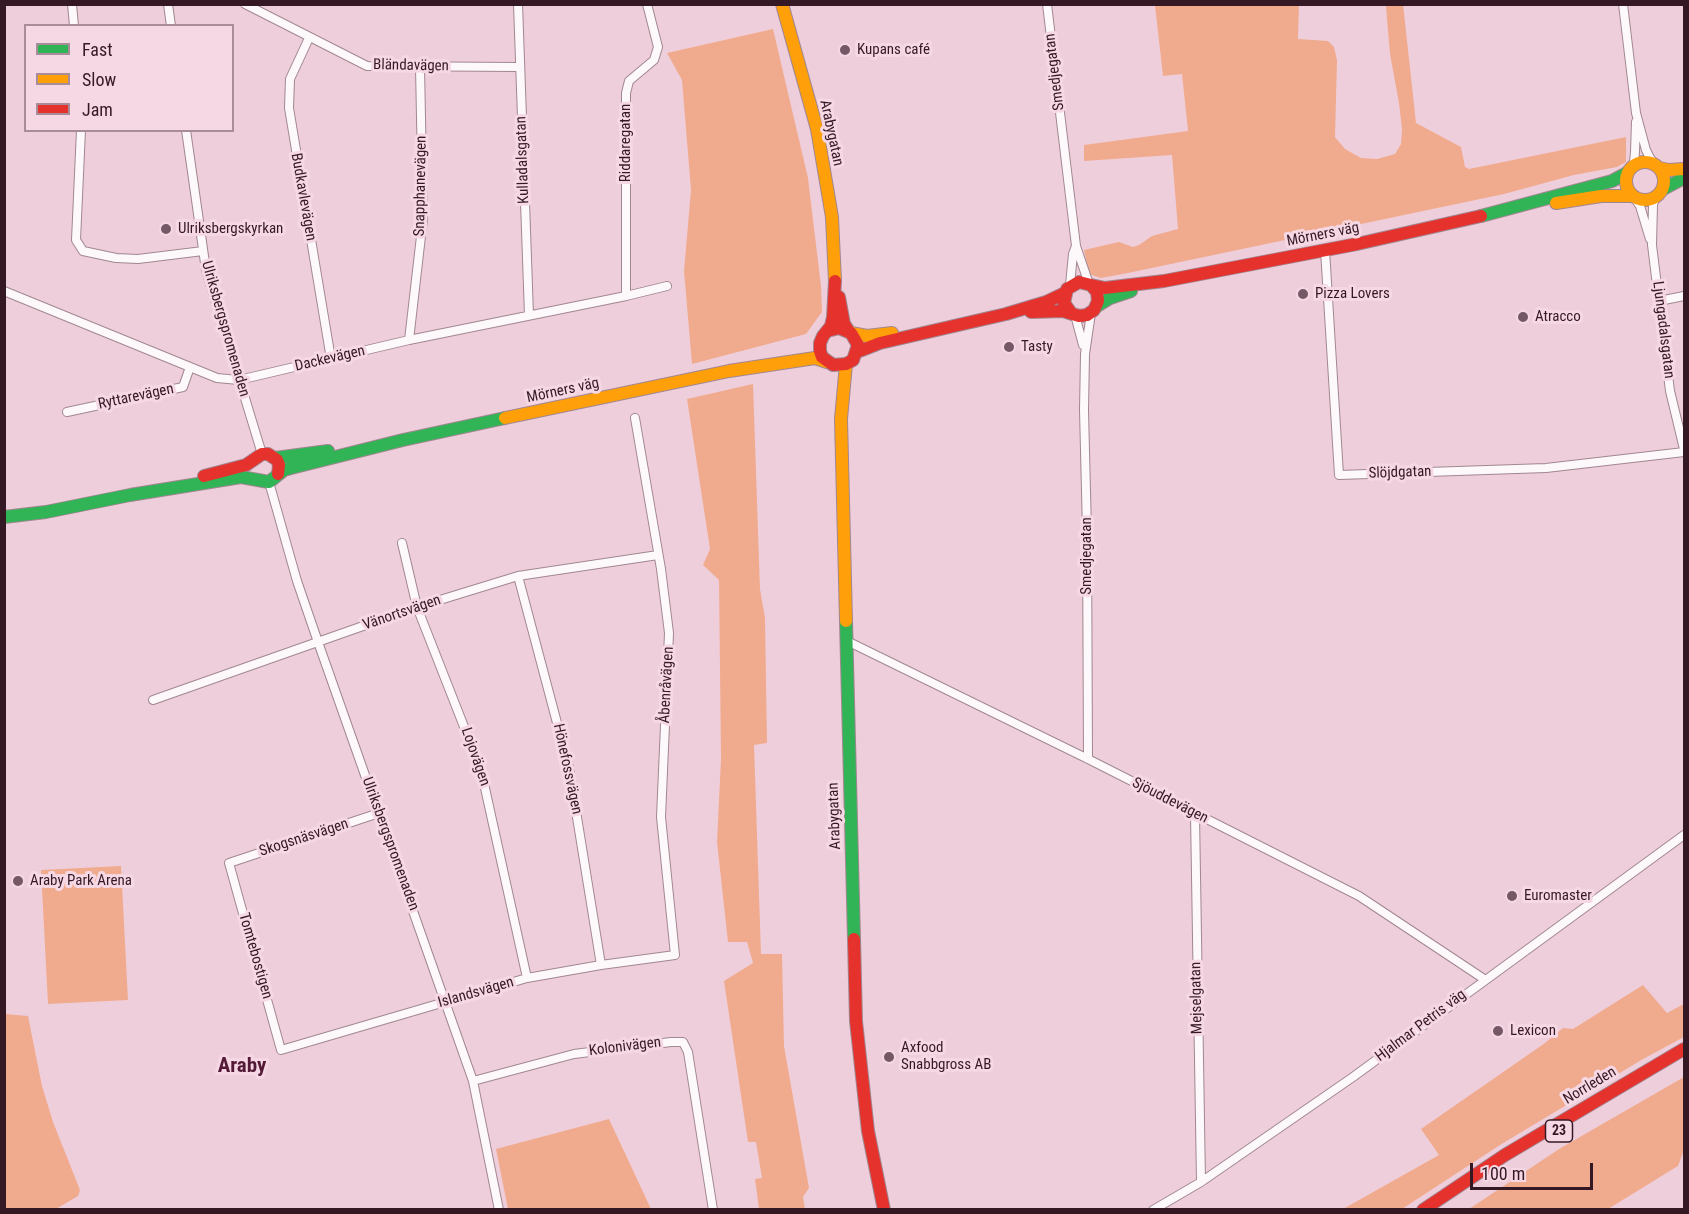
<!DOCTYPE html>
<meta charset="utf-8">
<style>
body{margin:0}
#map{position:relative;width:1689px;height:1214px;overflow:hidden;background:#efcedc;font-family:"Roboto Condensed",sans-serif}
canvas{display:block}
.frame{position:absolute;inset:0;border:6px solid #341925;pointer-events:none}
.legend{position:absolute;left:24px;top:24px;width:210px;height:108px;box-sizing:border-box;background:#f6d8e4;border:2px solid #a88c98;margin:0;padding:8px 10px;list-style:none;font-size:18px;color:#341925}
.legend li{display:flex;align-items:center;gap:12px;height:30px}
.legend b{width:30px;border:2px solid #a88c98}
.scale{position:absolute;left:1470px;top:1163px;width:123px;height:27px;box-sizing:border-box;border:3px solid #341925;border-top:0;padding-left:8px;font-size:18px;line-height:21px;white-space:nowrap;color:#341925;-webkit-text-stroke:4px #f6d8e4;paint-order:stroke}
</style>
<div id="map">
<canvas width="1689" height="1214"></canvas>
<div class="frame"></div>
<ul class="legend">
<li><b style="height:8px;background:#30b455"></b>Fast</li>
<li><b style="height:8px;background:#ff9f0a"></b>Slow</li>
<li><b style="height:8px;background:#e5322d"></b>Jam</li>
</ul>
<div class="scale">100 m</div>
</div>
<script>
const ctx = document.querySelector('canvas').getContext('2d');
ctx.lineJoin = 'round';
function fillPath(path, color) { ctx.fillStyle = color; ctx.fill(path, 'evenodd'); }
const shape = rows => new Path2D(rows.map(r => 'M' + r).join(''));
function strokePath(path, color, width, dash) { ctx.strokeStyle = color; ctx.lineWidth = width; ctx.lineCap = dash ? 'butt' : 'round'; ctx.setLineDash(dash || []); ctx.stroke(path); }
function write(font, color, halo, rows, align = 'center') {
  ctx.font = font + ' "Roboto Condensed",sans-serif'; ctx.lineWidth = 6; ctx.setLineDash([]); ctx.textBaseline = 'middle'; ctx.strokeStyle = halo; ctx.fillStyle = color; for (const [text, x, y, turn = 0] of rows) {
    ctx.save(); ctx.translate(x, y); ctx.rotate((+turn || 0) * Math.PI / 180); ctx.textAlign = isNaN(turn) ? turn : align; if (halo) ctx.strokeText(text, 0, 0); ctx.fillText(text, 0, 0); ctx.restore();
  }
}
fillPath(shape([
 [1299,4,1298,39,1328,41,1334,47,1337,60,1335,137,1345,149,1361,158,1377,159,1395,154,1401,144,1402,129,1399,103,1390,54,1386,7,1387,5,1403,4,1416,123,1461,147,1465,167,1469,169,1626,137,1626,162,1617,167,1574,175,1504,194,1128,273,1101,278,1089,274,1084,250,1119,242,1133,247,1139,245,1152,236,1178,229,1172,155,1084,161,1084,145,1188,131,1182,74,1163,76,1155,5],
 [773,29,808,178,821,286,822,312,806,334,692,364,684,271,691,190,682,80,667,53],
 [753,384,760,589,765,618,767,743,754,745,761,954,782,954,784,1046,809,1188,803,1197,805,1209,759,1209,755,1179,762,1178,756,1142,748,1142,724,981,753,963,747,942,728,942,717,842,721,759,719,580,703,565,710,549,687,399],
 [121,866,128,1000,48,1004,41,870],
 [1643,985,1667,1013,1684,1004,1684,1037,1643,1059,1500,1145,1402,1209,1343,1209,1439,1155,1421,1129,1545,1043,1563,1028,1573,1029],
 [5,1014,28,1016,42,1086,53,1122,80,1190,78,1196,56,1209,5,1209],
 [1684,1077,1684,1150,1678,1166,1608,1209,1469,1209,1559,1149],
 [609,1119,651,1209,508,1209,496,1149]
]), '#f0ab8e');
const street = shape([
 [72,4,74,26],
 [168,4,171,26],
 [245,4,367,66,519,67],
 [518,4,529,315],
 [1047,4,1076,246,1089,284],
 [1623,4,1636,113,1646,150,1650,158,1656,165],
 [309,38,290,79,289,108,331,359],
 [81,130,76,240,83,251,116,258,138,259,203,251],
 [186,130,206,270,262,454],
 [1629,171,1634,162,1635,152,1636,122],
 [1634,197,1640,206,1650,239],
 [1655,198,1653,205,1652,245,1670,391,1684,449],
 [1325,250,1339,475,1546,468,1684,452],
 [1070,285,1073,254,1076,246],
 [4,291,217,378,239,380,409,340,626,296,667,286],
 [626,296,626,93,629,81,654,60,658,47,647,4],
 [1659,301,1684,296],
 [1075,315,1083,345],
 [409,340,423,219,420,67],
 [67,412,183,387,190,367],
 [269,482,297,581,318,642,473,1081,499,1210],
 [402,543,417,607,481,770,527,978],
 [518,576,569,768,601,965],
 [845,640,1088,759,1359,896,1484,979],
 [153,700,417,607,518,576,658,555],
 [1088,759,1087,532,1084,410,1085,354,1091,313],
 [379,813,229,863,281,1050,527,978,601,965,675,955,661,817,669,633,661,569,635,418],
 [1195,814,1201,1182],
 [473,1081,574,1054,671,1042,683,1042,688,1052,713,1210],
 [1153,1210,1201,1182,1353,1077,1684,835]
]);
const fast = shape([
 [1663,189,1684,178],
 [1481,216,1612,181,1627,173],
 [1097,306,1110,298,1131,291],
 [275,458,328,451],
 [4,517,46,512,130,495,241,477,269,482,284,470,291,468,403,440,505,418],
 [846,621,854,939]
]);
const slow = shape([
 [782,4,817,129,832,217,835,281],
 '1626 181a19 19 0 1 1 38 0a19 19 0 1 1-38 0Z',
 [1659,168,1669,170,1684,169],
 [1556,203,1601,196,1632,196],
 [851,333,867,336,892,333],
 [846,364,841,419,846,621],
 [505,418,729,371,815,358,827,362]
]);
const jam = shape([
 [1091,285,1105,288,1164,281,1357,244,1481,216],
 [839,297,844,324,848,330],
 [1031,312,1063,311,1079,316,1087,315,1094,310,1098,301,1097,292,1091,285,1079,282,1067,289,1064,303,1071,313],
 [827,331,839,328,851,333,858,345,853,360,846,364,833,365,822,357,820,351,820,343,823,336,831,326,833,317,835,281],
 [857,352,880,343,1006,314,1046,302,1065,293],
 [204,476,246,465,262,454,268,454,277,460,279,465,278,474],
 [854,939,856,1021,868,1131,884,1210],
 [1423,1210,1505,1155,1684,1049]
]);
strokePath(street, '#a18792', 10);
strokePath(fast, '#a18792', 14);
strokePath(slow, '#a18792', 14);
strokePath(jam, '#a18792', 14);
strokePath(street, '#fdf8fa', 8);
strokePath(fast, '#30b455', 12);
strokePath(slow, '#ff9f0a', 12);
strokePath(jam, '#e5322d', 12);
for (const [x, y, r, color] of [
 [845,50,6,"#755865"],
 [166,229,6,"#755865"],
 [1303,294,6,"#755865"],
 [1523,317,6,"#755865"],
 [1009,347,6,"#755865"],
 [18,881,6,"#755865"],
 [1512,896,6,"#755865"],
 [1498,1031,6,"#755865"],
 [889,1057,6,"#755865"]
]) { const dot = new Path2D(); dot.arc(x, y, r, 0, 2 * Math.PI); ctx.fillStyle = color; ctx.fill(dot); strokePath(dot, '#f6d8e4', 2); }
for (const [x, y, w] of [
 [1559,1131,27]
]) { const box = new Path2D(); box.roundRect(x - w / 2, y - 11, w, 22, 4.5); ctx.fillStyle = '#f6d8e4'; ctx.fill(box); strokePath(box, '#341925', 1.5); }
write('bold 14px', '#341925', null, [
 ["23",1559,1131]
]);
write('15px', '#341925', '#f6d8e4', [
 ["Kupans café",857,50],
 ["Ulriksbergskyrkan",178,229],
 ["Pizza Lovers",1315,294],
 ["Atracco",1535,317],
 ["Tasty",1021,347],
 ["Araby Park Arena",30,881],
 ["Euromaster",1524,896],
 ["Lexicon",1510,1031],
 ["Axfood",901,1048],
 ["Snabbgross AB",901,1065]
], 'left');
write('15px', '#341925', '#f6d8e4', [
 ["Bländavägen",411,66,1],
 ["Smedjegatan",1055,72,-97],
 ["Arabygatan",831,133,78],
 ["Riddaregatan",626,143,-90],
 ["Kulladalsgatan",523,160,-92],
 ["Snapphanevägen",421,186,-89],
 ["Budkavlevägen",303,197,80],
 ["Mörners väg",1323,235,-11],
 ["Ulriksbergspromenaden",225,329,74],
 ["Ljungadalsgatan",1663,330,83],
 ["Dackevägen",330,359,-13],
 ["Mörners väg",563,391,-12],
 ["Ryttarevägen",136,397,-12],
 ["Slöjdgatan",1400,473,-2],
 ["Smedjegatan",1087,556,-90],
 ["Vänortsvägen",402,613,-19],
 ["Åbenråvägen",667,685,-87],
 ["Lojovägen",475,757,71],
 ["Hönefossvägen",567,769,78],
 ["Sjöuddevägen",1170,801,27],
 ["Arabygatan",835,816,-92],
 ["Skogsnäsvägen",304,838,-18],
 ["Ulriksbergspromenaden",390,844,70],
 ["Tomtebostigen",255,956,74],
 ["Islandsvägen",476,993,-16],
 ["Mejselgatan",1197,998,-91],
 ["Hjalmar Petris väg",1421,1026,-37],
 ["Kolonivägen",625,1047,-7],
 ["Norrleden",1590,1086,-31]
]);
write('bold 21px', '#531936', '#f6d8e4', [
 ["Araby",242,1067]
]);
</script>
